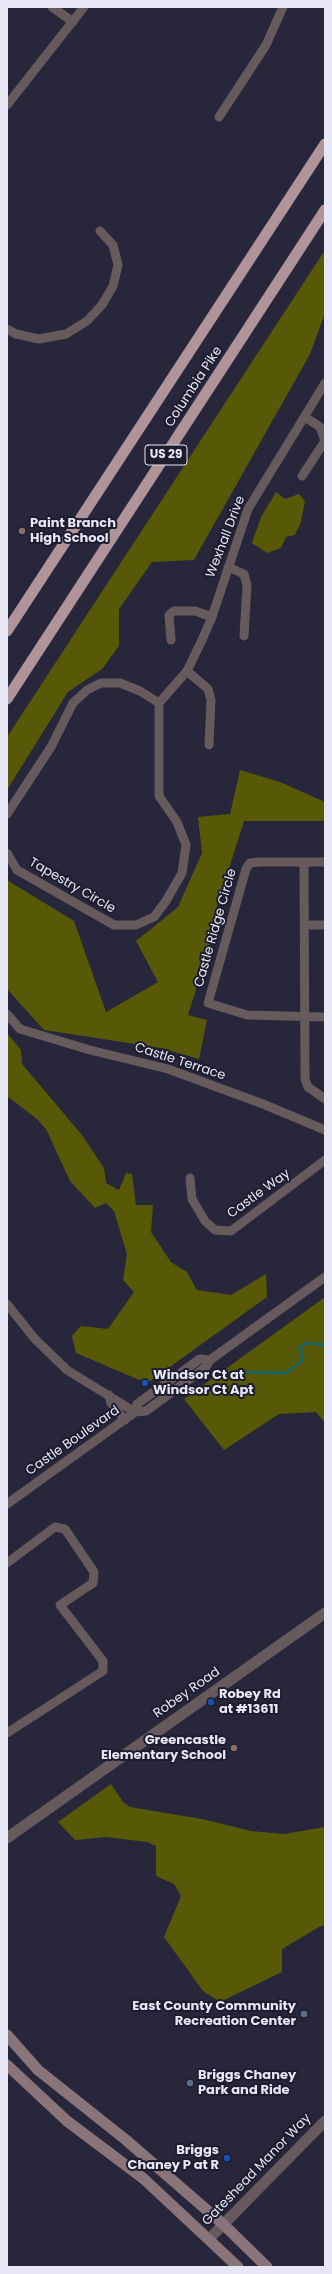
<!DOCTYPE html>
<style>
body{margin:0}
#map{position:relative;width:332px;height:2274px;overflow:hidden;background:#27263a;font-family:Poppins,sans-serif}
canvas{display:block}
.frame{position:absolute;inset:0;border:8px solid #e7e7f5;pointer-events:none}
</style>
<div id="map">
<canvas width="332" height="2274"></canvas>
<div class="frame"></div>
</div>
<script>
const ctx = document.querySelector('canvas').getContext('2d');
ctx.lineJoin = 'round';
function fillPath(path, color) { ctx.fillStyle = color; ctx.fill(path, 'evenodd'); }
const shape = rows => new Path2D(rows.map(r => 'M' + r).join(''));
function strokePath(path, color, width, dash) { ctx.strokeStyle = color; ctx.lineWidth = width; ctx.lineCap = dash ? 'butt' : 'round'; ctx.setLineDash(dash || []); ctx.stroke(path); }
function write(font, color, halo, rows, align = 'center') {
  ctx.font = font + ' Poppins,sans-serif'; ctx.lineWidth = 4; ctx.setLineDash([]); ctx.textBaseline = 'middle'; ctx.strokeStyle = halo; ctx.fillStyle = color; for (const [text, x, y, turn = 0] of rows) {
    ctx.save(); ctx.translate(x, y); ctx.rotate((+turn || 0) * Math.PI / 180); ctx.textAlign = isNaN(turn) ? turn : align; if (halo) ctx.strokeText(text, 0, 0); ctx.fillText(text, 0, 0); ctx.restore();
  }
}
fillPath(shape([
 [325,250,325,313,310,354,194,560,152,562,119,609,119,646,102,669,68,692,7,790,7,737],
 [276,492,285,499,299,494,305,501,301,522,295,535,286,537,281,548,267,553,252,543,261,517],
 [240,770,280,782,325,802,325,821,244,821,213,919,213,935,188,1015,207,1020,199,1059,161,1048,44,1030,7,989,7,880,74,921,106,1012,158,982,136,941,178,907,202,853,198,817,230,814],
 [7,1033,21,1050,22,1064,82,1135,104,1168,106,1183,119,1190,126,1173,132,1174,136,1205,153,1205,151,1232,171,1262,187,1272,197,1290,231,1295,266,1274,267,1297,149,1382,137,1379,76,1353,72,1336,81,1326,108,1329,134,1292,123,1280,127,1254,114,1211,106,1203,95,1208,70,1181,46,1129,37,1119,7,1096],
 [325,1297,325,1423,316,1412,279,1414,224,1450,184,1399],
 [111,1784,123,1802,130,1807,202,1819,251,1831,284,1834,325,1827,325,1925,319,1927,282,1949,282,1972,220,2002,203,1991,164,1937,181,1896,174,1884,156,1876,156,1846,147,1842,106,1837,75,1840,58,1822]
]), '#585906');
strokePath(shape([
 [240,1372,286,1373,303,1360,299,1348,306,1343,325,1345]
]), '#116871', 2.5);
strokePath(shape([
 [52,7,73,22],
 [7,105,84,7],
 [219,117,266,45,283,7],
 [7,329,16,334,39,339,66,334,87,321,102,305,113,286,118,265,113,245,100,231],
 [302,476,325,441,320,427,305,417],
 [228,567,244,574,247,585,244,636],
 [171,640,169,615,174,611,195,611,212,617],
 [187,671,208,689,211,700,209,745],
 [159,703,187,671,202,640,212,617,248,509,325,383],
 [7,814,51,747,73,703,87,690,101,683,120,683,140,691,159,703,159,796,177,822,186,845,182,873,166,901,154,917,136,925,114,925,17,870,7,853],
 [304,862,305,1079,308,1087,325,1099],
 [325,862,259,862,250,863,246,869,208,1003,247,1015,325,1017],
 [305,925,325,925],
 [7,1014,20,1029,90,1050,168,1069,263,1104,325,1130],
 [190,1178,192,1199,205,1221,215,1230,231,1231,325,1160],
 [7,1304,35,1339,67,1370,135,1412],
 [109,1395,111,1403,125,1420],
 [135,1412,137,1404,200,1359,210,1360],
 [7,1504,135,1412,146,1411,206,1367,210,1360,325,1277],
 [7,1563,55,1527,65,1529,94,1572,93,1583,60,1605,103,1661,103,1671,7,1733]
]), '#665a5c', 9);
strokePath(shape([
 [7,1838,325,1613],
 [209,2239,325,2121]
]), '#665a5c', 11);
strokePath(shape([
 [7,2035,38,2070,126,2140,223,2224,267,2267],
 [7,2065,67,2121,144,2179,238,2267]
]), '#897579', 11);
strokePath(shape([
 [7,631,325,144],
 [7,699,325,210]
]), '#af9499', 11);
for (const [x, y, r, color] of [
 [22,531,4,"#8d6e63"],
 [145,1383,4,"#1a4fb4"],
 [211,1702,4,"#1a4fb4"],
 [234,1748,4,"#8d6e63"],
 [304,2014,4,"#5c6f8a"],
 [190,2083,4,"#5c6f8a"],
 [227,2158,4,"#1a4fb4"]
]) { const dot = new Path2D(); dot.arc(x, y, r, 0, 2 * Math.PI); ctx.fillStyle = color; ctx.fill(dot); strokePath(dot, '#1e1c2f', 1.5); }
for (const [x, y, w] of [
 [166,455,42]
]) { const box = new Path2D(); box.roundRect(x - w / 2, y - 10, w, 20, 3); ctx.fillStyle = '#1e1c2f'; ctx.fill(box); strokePath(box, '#e7e7f5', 1); }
write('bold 12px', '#e7e7f5', null, [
 ["US 29",166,455]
]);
write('13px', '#e7e7f5', '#1e1c2f', [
 ["Columbia Pike",194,387,-57],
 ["Wexhall Drive",226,537,-69],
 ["Tapestry Circle",72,886,30],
 ["Castle Ridge Circle",216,928,-74],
 ["Castle Terrace",180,1062,18],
 ["Castle Way",259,1194,-36],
 ["Castle Boulevard",73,1441,-35],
 ["Robey Road",187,1693,-35],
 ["Gateshead Manor Way",257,2170,-46]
]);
write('bold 13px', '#e7e7f5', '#1e1c2f', [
 ["Paint Branch",30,524],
 ["High School",30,539],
 ["Windsor Ct at",153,1376],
 ["Windsor Ct Apt",153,1391],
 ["Robey Rd",219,1695],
 ["at #13611",219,1710],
 ["Greencastle",226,1741,"right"],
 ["Elementary School",226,1756,"right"],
 ["East County Community",296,2007,"right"],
 ["Recreation Center",296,2022,"right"],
 ["Briggs Chaney",198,2076],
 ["Park and Ride",198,2091],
 ["Briggs",219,2151,"right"],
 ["Chaney P at R",219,2166,"right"]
], 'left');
</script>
